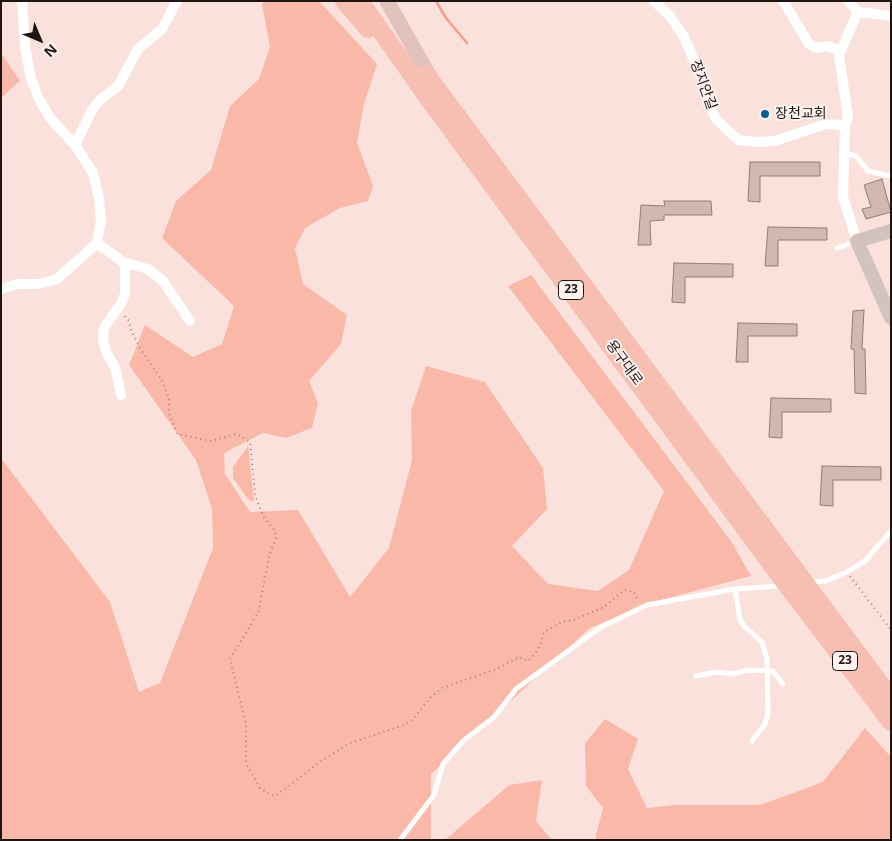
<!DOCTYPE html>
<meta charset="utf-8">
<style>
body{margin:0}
#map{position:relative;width:892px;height:841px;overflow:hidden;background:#fbe1dc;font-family:"Open Sans",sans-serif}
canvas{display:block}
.frame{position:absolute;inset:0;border:2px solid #1e1513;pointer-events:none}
.north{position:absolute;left:15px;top:15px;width:50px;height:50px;-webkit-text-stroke:4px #fdf2f0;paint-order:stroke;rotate:135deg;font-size:14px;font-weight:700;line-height:20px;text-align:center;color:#1e1513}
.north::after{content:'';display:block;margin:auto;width:18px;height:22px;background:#1e1513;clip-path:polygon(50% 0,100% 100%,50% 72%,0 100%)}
</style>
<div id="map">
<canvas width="892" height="841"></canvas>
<div class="frame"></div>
<div class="north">N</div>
</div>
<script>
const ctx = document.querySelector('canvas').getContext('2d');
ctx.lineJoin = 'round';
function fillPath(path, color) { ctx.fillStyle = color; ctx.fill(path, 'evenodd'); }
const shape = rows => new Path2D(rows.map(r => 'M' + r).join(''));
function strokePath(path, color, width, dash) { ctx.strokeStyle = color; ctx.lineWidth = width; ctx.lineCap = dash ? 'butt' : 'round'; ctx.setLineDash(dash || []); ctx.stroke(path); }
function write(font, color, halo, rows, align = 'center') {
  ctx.font = font + ' "Open Sans","Noto Sans KR",sans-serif'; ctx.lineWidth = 4; ctx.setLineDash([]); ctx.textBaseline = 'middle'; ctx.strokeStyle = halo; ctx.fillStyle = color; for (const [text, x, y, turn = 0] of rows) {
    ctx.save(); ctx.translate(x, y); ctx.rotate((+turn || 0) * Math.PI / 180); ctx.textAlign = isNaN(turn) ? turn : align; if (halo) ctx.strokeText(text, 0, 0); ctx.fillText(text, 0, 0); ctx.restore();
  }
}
fillPath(shape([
 [265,1,319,1,377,64,364,104,357,143,373,186,368,201,340,208,305,228,295,248,303,284,347,315,341,344,309,381,318,403,312,428,286,438,263,433,224,453,225,474,250,512,298,510,350,597,389,548,412,460,411,411,426,366,485,382,543,468,547,509,512,546,548,584,598,591,629,570,664,491,508,286,531,275,731,541,751,576,657,601,590,628,431,774,431,840,1,840,1,458,110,602,139,692,160,683,213,548,212,509,196,460,129,365,145,325,193,357,222,344,234,306,162,238,176,201,211,170,230,106,259,79,270,47,262,4],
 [1,53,20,81,1,98],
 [248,446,254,502,248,499,233,478,233,467],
 [605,719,638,739,628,769,647,808,675,805,760,805,823,782,865,728,891,757,891,840,596,840,596,835,603,808,586,786,585,743],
 [542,780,536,821,552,840,445,840,509,785]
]), '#fab8a9');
strokePath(shape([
 [436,1,446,18,467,43]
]), '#f69b88', 2.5);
const building = shape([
 [750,162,820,162,820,176,760,176,760,202,748,201,750,162],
 [882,179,891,212,866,219,862,209,871,207,864,185,882,179],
 [664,201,711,201,712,215,664,215,664,220,650,221,651,245,638,245,641,205,665,206,664,201],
 [768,227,827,228,827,240,778,240,778,266,765,266,768,227],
 [674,263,733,264,733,277,685,277,685,303,672,302,674,263],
 [864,310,862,349,865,349,866,394,855,393,854,349,851,349,853,311,864,310],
 [738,323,797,324,797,336,748,336,748,362,736,362,738,323],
 [771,398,831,399,831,412,782,412,782,438,769,437,771,398],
 [822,466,881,467,881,480,833,480,833,506,820,505,822,466]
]);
fillPath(building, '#d1b8b3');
strokePath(building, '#937d77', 1);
strokePath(shape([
 [125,316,129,321,131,330,140,348,161,379,169,398,169,413,177,434,211,441,236,434,250,442,255,495,263,516,275,531,276,538,270,553,258,613,230,659,246,725,246,763,260,788,272,795,275,796,285,789,320,762,350,743,404,725,412,720,431,697,442,688,494,670,519,657,528,661,538,650,544,632,563,621,571,621,604,607,624,590,634,592,638,601],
 [850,576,891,630]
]), '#998683', 2, [1, 4]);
strokePath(shape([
 [844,153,856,156,868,171,891,176],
 [837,248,857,241],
 [810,582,826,581,847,572,865,561,891,531],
 [735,589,740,620,745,627,762,642,767,659,768,714,765,724,752,741],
 [696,676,717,672,733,674,748,670,773,671,783,684],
 [400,840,434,795,443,764,463,741,494,717,516,689,601,627,647,605,735,589,781,586]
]), '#fff', 5);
strokePath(shape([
 [654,1,670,16,684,37,706,88,708,102,716,119,738,140,757,142,775,141,826,124,845,125,848,117,839,55,858,12,848,1],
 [783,1,809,44,817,48,828,46,841,51],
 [858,12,891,16],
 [845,125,843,197,857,241],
 [75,145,92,110,100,100,118,86,138,49,162,29,177,1],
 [97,243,123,262,125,267,125,294,122,302,104,328,103,340,107,354,115,367,121,395],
 [123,262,148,269,163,281,190,321],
 [1,289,17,284,39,284,57,279,97,243,101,220,99,198,93,173,75,145,50,118,39,99,31,79,25,47,22,1]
]), '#fff', 10);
strokePath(shape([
 [891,231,857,241,891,318]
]), '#d2c3bf', 14);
strokePath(shape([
 [387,1,434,84]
]), '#e1c1bb', 15);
strokePath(shape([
 [344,1,368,29],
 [360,1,430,101,782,579,891,722],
 [426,74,891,698]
]), '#f7beb2', 18);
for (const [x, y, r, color] of [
 [765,114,5,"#075d8f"]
]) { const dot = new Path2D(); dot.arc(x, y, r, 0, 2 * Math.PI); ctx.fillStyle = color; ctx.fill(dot); strokePath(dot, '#fdf2f0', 2); }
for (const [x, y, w] of [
 [571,290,25],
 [845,661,25]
]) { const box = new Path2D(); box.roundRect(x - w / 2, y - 9.5, w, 19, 4); ctx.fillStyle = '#fdf2f0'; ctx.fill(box); strokePath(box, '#1e1513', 1); }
write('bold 12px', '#1e1513', null, [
 ["23",571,290],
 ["23",845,661]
]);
write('14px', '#1e1513', '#fdf2f0', [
 ["장지안길",703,85,70],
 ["용구대로",624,363,54]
]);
write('14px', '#1e1513', '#fdf2f0', [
 ["장천교회",775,114]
], 'left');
</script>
